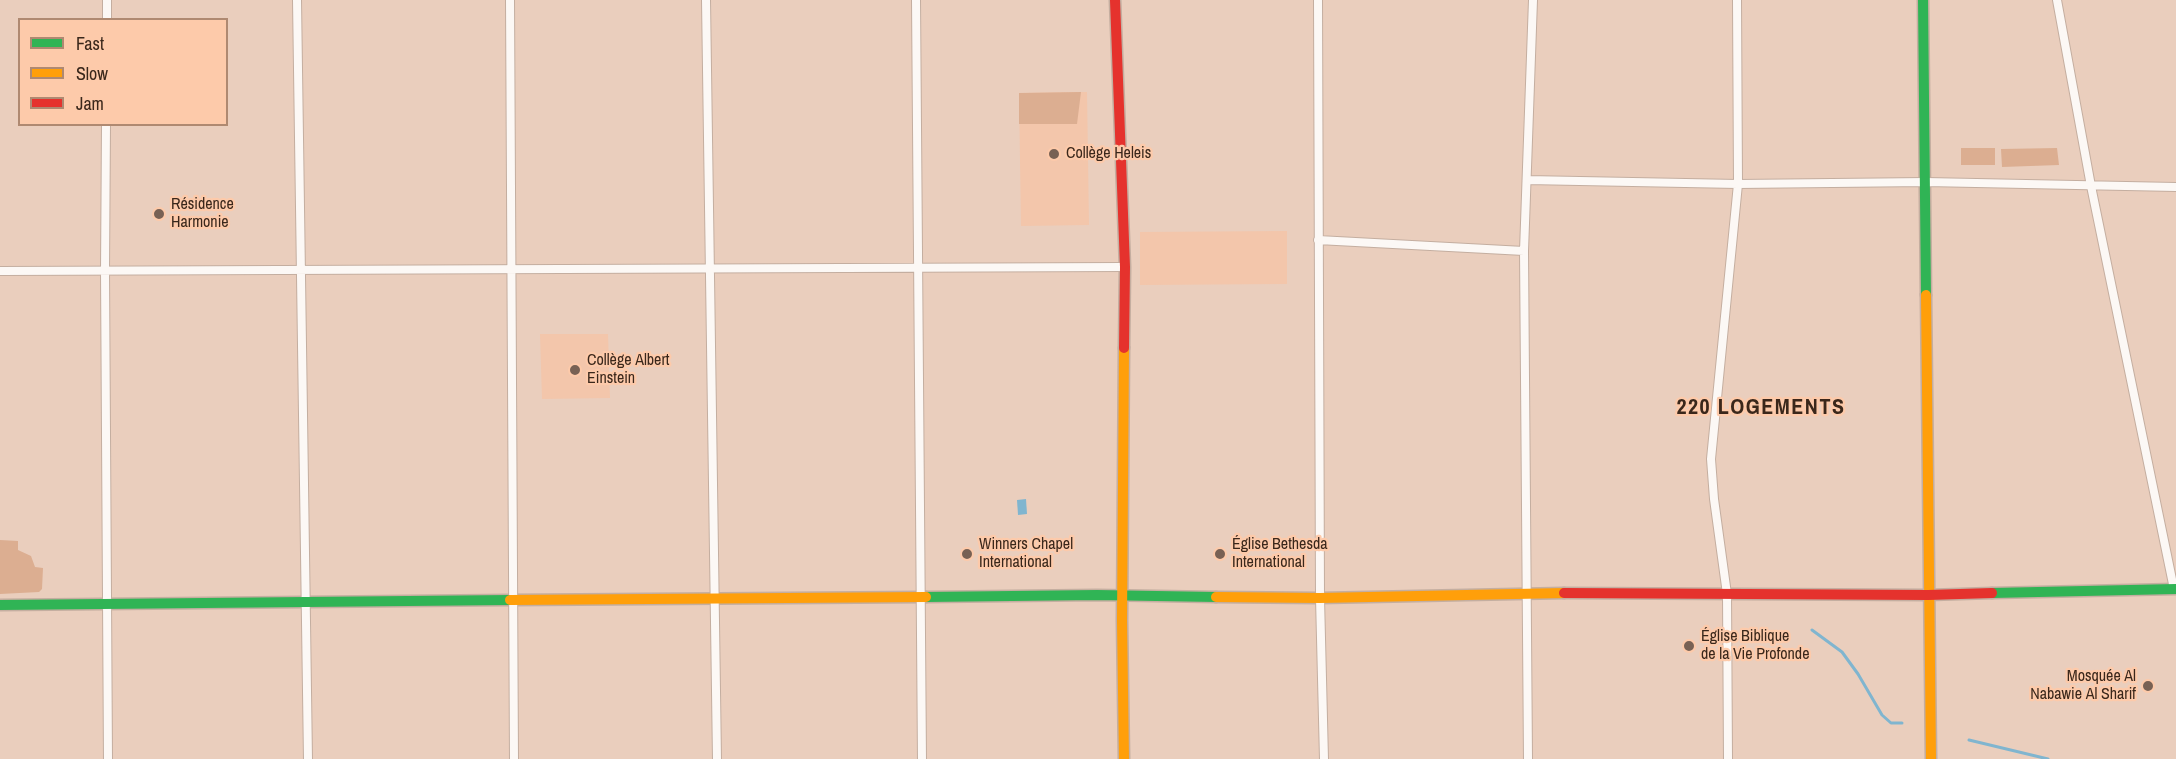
<!DOCTYPE html>
<meta charset="utf-8">
<style>
body{margin:0}
#map{position:relative;width:2176px;height:759px;overflow:hidden;background:#eacebd;font-family:"Archivo Narrow",sans-serif}
canvas{display:block}
.legend{position:absolute;left:18px;top:18px;width:210px;height:108px;box-sizing:border-box;background:#fdcaaa;border:2px solid #af8971;margin:0;padding:8px 10px;list-style:none;font-size:18px;color:#3a271b}
.legend li{display:flex;align-items:center;gap:12px;height:30px}
.legend b{width:30px;border:2px solid #af8971}
</style>
<div id="map">
<canvas width="2176" height="759"></canvas>
<ul class="legend">
<li><b style="height:8px;background:#30b455"></b>Fast</li>
<li><b style="height:8px;background:#ff9f0a"></b>Slow</li>
<li><b style="height:8px;background:#e5322d"></b>Jam</li>
</ul>
</div>
<script>
const ctx = document.querySelector('canvas').getContext('2d');
ctx.lineJoin = 'round';
function fillPath(path, color) { ctx.fillStyle = color; ctx.fill(path, 'evenodd'); }
const shape = rows => new Path2D(rows.map(r => 'M' + r).join(''));
function strokePath(path, color, width, dash) { ctx.strokeStyle = color; ctx.lineWidth = width; ctx.lineCap = dash ? 'butt' : 'round'; ctx.setLineDash(dash || []); ctx.stroke(path); }
function write(font, color, halo, rows, align = 'center') {
  ctx.font = font + ' "Archivo Narrow",sans-serif'; ctx.lineWidth = 4.5; ctx.setLineDash([]); ctx.textBaseline = 'middle'; ctx.strokeStyle = halo; ctx.fillStyle = color; for (const [text, x, y, turn = 0] of rows) {
    ctx.save(); ctx.translate(x, y); ctx.rotate((+turn || 0) * Math.PI / 180); ctx.textAlign = isNaN(turn) ? turn : align; if (halo) ctx.strokeText(text, 0, 0); ctx.fillText(text, 0, 0); ctx.restore();
  }
}
fillPath(shape([
 [1087,92,1089,225,1021,226,1019,93],
 [1287,231,1287,284,1140,285,1140,232],
 [540,334,608,334,610,398,542,399]
]), '#f3c6ab');
fillPath(shape([
 [1081,92,1077,124,1019,124,1019,93],
 [1961,148,1995,148,1995,165,1961,165],
 [2057,148,2059,165,2002,167,2001,149],
 [0,540,18,541,18,550,31,556,35,567,43,568,42,589,39,592,0,594]
]), '#dcae91');
fillPath(shape([
 [1026,499,1027,514,1018,515,1017,500]
]), '#80b5cf');
strokePath(shape([
 [1812,630,1842,652,1858,674,1882,715,1891,723,1902,723],
 [1969,740,2048,759]
]), '#80b5cf', 3);
const street = shape([
 [297,0,308,759],
 [510,0,514,759],
 [706,0,717,759],
 [916,0,922,759],
 [1318,0,1320,598,1324,759],
 [2057,0,2091,186,2174,589],
 [107,20,107,0],
 [106,124,105,271,108,759],
 [1527,180,1738,184,1926,182,2176,187],
 [1318,240,1524,251],
 [0,271,1125,267],
 [1528,759,1524,251,1533,0],
 [1728,759,1727,594,1714,499,1711,459,1738,184,1737,0]
]);
const fast = shape([
 [1923,0,1926,295],
 [1992,593,2176,589],
 [926,597,1097,595,1216,597],
 [0,605,510,600]
]);
const slow = shape([
 [1926,295,1931,759],
 [1216,597,1320,598,1564,593],
 [510,600,926,597],
 [1124,759,1122,620,1124,348]
]);
const jam = shape([
 [1115,0,1125,267,1124,348],
 [1564,593,1928,595,1992,593]
]);
strokePath(street, '#c4aea0', 10);
strokePath(fast, '#c4aea0', 13);
strokePath(slow, '#c4aea0', 13);
strokePath(jam, '#c4aea0', 13);
strokePath(street, '#fcf8f5', 8);
strokePath(fast, '#30b455', 10);
strokePath(slow, '#ff9f0a', 10);
strokePath(jam, '#e5322d', 10);
for (const [x, y, r, color] of [
 [1054,154,6,"#786154"],
 [159,214,6,"#786154"],
 [575,370,6,"#786154"],
 [967,554,6,"#786154"],
 [1220,554,6,"#786154"],
 [1689,646,6,"#786154"],
 [2148,686,6,"#786154"]
]) { const dot = new Path2D(); dot.arc(x, y, r, 0, 2 * Math.PI); ctx.fillStyle = color; ctx.fill(dot); strokePath(dot, '#fdcaaa', 2); }
write('16px', '#3a271b', '#fdcaaa', [
 ["Collège Heleis",1066,154],
 ["Résidence",171,205],
 ["Harmonie",171,223],
 ["Collège Albert",587,361],
 ["Einstein",587,379],
 ["Winners Chapel",979,545],
 ["International",979,563],
 ["Église Bethesda",1232,545],
 ["International",1232,563],
 ["Église Biblique",1701,637],
 ["de la Vie Profonde",1701,655],
 ["Mosquée Al",2136,677,"right"],
 ["Nabawie Al Sharif",2136,695,"right"]
], 'left');
ctx.letterSpacing = '1.5px';
write('bold 22px', '#3a271b', '#fdcaaa', [
 ["220 LOGEMENTS",1761,408]
]);
ctx.letterSpacing = '0px';
</script>
